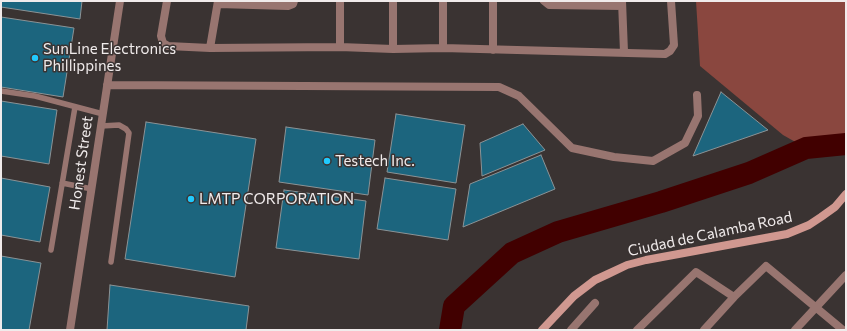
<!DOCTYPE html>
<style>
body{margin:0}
#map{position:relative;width:847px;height:331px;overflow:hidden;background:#3a3332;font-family:Commissioner,sans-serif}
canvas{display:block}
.frame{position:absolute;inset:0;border:2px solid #f0ebeb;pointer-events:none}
</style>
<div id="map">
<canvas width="847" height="331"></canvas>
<div class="frame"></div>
</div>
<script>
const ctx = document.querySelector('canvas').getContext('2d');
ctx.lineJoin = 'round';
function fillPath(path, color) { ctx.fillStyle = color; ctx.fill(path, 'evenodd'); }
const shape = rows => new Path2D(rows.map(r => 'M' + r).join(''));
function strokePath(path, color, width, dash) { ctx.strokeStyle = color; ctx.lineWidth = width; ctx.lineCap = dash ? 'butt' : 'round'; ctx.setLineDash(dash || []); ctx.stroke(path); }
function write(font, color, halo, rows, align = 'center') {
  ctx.font = font + ' Commissioner,sans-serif'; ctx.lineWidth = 3; ctx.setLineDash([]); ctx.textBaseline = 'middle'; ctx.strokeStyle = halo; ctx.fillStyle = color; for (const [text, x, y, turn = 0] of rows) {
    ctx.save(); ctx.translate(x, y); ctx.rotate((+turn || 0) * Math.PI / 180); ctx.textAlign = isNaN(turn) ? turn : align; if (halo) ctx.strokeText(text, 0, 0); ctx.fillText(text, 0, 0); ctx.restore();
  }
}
fillPath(shape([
 [696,1,846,1,846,144,806,148,783,135,700,66]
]), '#8a473f');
strokePath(shape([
 [450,330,454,306,512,253,558,232,661,202,749,173,806,148,846,144]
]), '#410000', 22);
const building = shape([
 [1,1,82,1,80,19,1,7,1,1],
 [1,17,74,28,63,97,1,87,1,17],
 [721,92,768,130,693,156,721,92],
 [1,101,57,110,49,164,1,156,1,101],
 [396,114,465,125,456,183,387,172,396,114],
 [146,122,256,139,235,277,125,259,146,122],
 [523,124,545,150,482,176,480,143,523,124],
 [286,127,375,140,368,195,279,182,286,127],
 [541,155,555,189,463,227,470,184,541,155],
 [1,178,50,187,40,242,1,235,1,178],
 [385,178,456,189,448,240,377,229,385,178],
 [284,190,366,201,359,259,276,248,284,190],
 [1,256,41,263,29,330,1,330,1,256],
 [110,285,249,306,246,330,107,330,110,285]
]);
fillPath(building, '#1c657e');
strokePath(building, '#8b9396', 1);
strokePath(shape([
 [1,91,35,96,103,114],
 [101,126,119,125,126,129,129,133,111,262],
 [62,183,92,189],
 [51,250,75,107]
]), '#987570', 5.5);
strokePath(shape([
 [167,1,161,36,163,43,168,46,210,48,340,47,393,49,443,48,665,54,670,51,674,45,671,1],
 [493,1,493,50],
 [544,1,549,5,622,6],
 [622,1,624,52],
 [218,4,288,6,293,4,294,1],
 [340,47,340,1],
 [210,48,218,1],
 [443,48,443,1],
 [393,49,393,1],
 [107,85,499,87,519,96,572,148,614,157,653,161,685,143,698,116,697,95],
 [70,330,120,1],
 [571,330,595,303],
 [637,330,696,272,734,297],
 [704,330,734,297,766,266,843,330],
 [795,330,846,275]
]), '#987570', 8);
strokePath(shape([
 [542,330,574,296,595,280,608,274,627,265,646,260,787,234,809,225,821,217,835,207,846,194]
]), '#d09890', 8);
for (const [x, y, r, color] of [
 [35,58,4,"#21c9fd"],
 [327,161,4,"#21c9fd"],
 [191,199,4,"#21c9fd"]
]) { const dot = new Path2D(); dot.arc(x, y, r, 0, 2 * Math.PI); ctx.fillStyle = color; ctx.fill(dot); strokePath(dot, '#3a3332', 1.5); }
write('15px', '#f0ebeb', '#3a3332', [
 ["SunLine Electronics",43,49],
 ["Phillippines",43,66],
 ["Testech Inc.",335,161],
 ["LMTP CORPORATION",199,199]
], 'left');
write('15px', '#f0ebeb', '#3a3332', [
 ["Honest Street",81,163,-82],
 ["Ciudad de Calamba Road",710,234,-12]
]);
</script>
